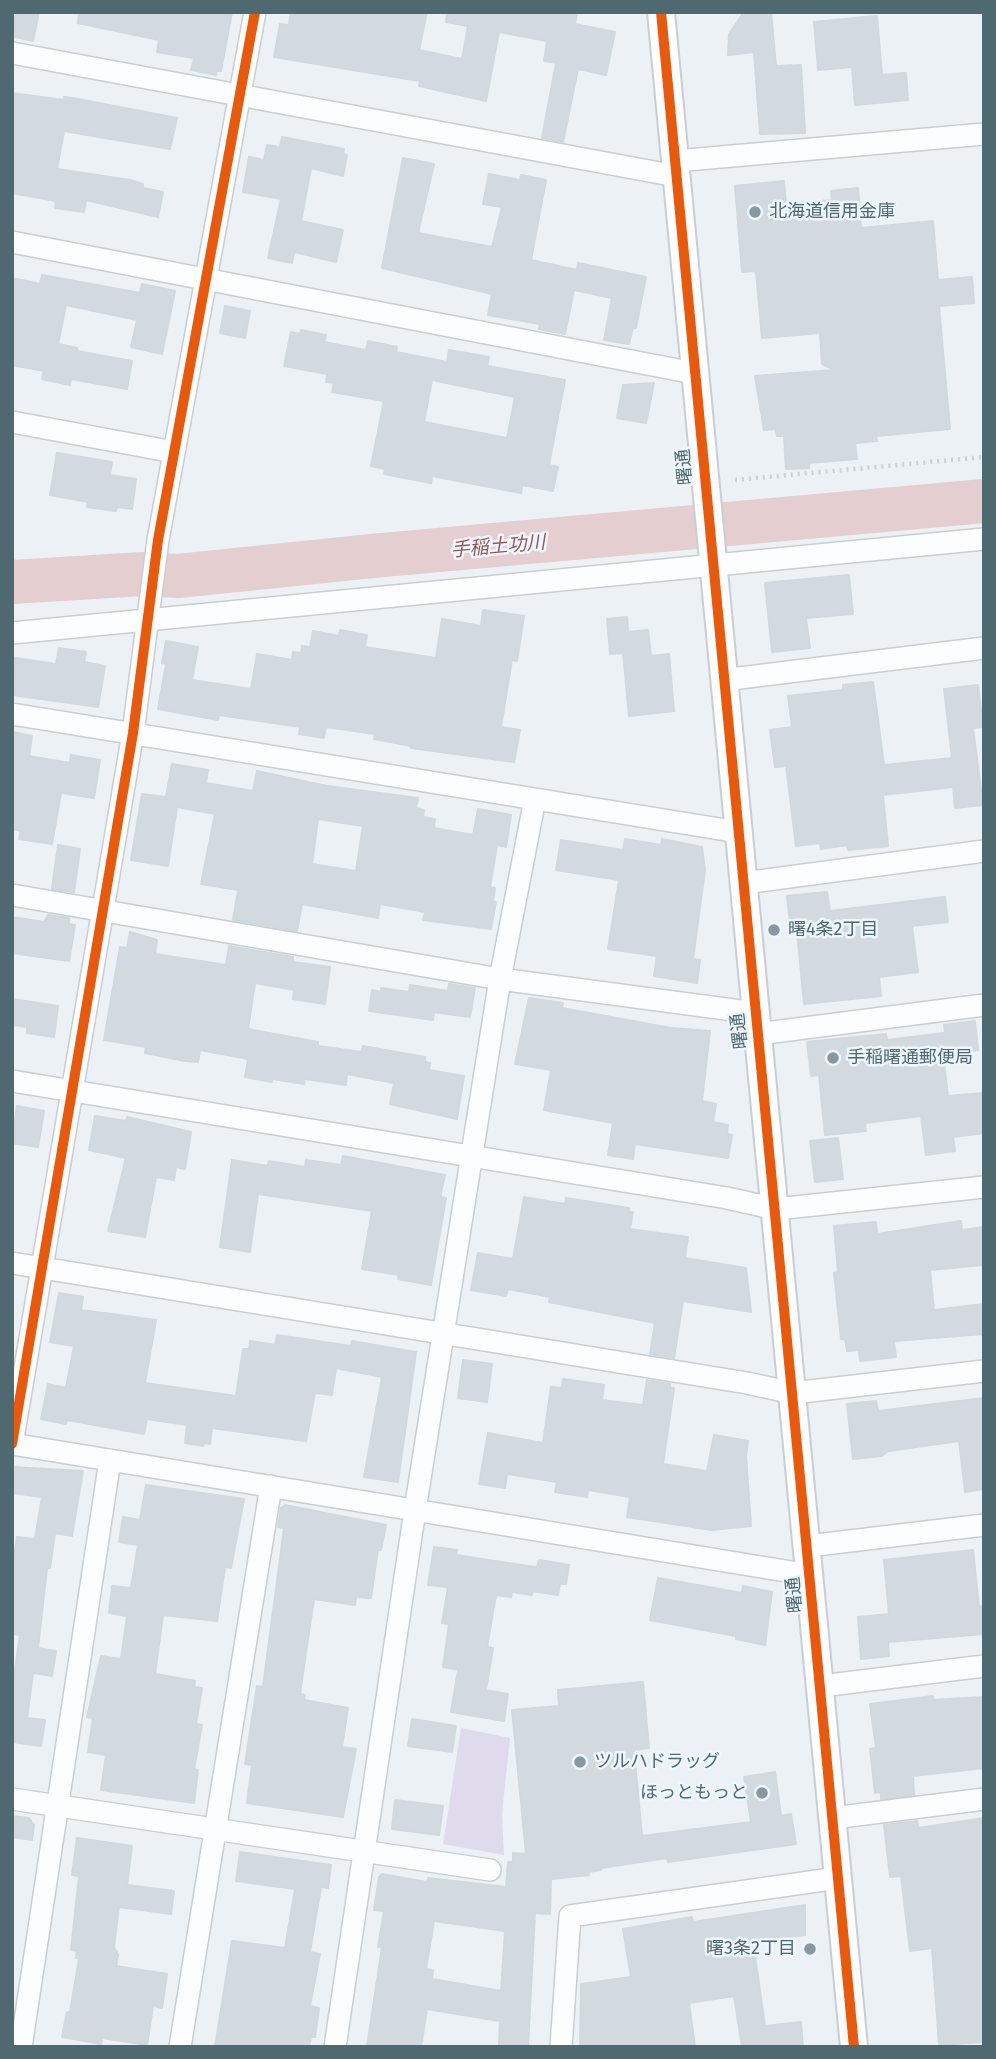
<!DOCTYPE html>
<meta charset="utf-8">
<style>
body{margin:0}
#map{position:relative;width:996px;height:2059px;overflow:hidden;background:#ecf1f6;font-family:"Fira Sans",sans-serif}
canvas{display:block}
.frame{position:absolute;inset:0;border:14px solid #4f6971;pointer-events:none}
</style>
<div id="map">
<canvas width="996" height="2059"></canvas>
<div class="frame"></div>
</div>
<script>
const ctx = document.querySelector('canvas').getContext('2d');
ctx.lineJoin = 'round';
function fillPath(path, color) { ctx.fillStyle = color; ctx.fill(path, 'evenodd'); }
const shape = rows => new Path2D(rows.map(r => 'M' + r).join(''));
function strokePath(path, color, width, dash) { ctx.strokeStyle = color; ctx.lineWidth = width; ctx.lineCap = dash ? 'butt' : 'round'; ctx.setLineDash(dash || []); ctx.stroke(path); }
function write(font, color, halo, rows, align = 'center') {
  ctx.font = font + ' "Fira Sans","Noto Sans JP",sans-serif'; ctx.lineWidth = 5; ctx.setLineDash([]); ctx.textBaseline = 'middle'; ctx.strokeStyle = halo; ctx.fillStyle = color; for (const [text, x, y, turn = 0] of rows) {
    ctx.save(); ctx.translate(x, y); ctx.rotate((+turn || 0) * Math.PI / 180); ctx.textAlign = isNaN(turn) ? turn : align; if (halo) ctx.strokeText(text, 0, 0); ctx.fillText(text, 0, 0); ctx.restore();
  }
}
fillPath(shape([
 [461,1728,510,1738,502,1814,504,1855,443,1844]
]), '#e0daed');
strokePath(shape([
 [12,582,143,574,178,576,372,556,984,501]
]), '#e4ced0', 44);
const building = shape([
 [16,12,39,12,33,41,12,36,16,12],
 [79,12,232,12,221,71,217,71,216,75,191,70,194,58,157,52,159,40,78,23,79,12],
 [291,12,427,12,419,50,462,59,468,26,446,22,447,12,577,12,575,24,615,32,606,75,578,69,563,142,542,138,556,63,544,61,547,41,499,32,486,101,419,86,420,81,274,57,280,24,289,25,291,12],
 [744,12,771,12,776,66,801,65,805,133,760,134,754,52,728,55,729,34,744,12],
 [877,16,882,75,906,73,908,100,855,105,852,67,818,70,814,22,877,16],
 [12,93,64,100,64,97,78,99,177,118,170,149,64,131,57,169,130,180,143,184,143,188,163,192,158,217,86,200,84,212,55,208,56,201,12,193,12,93],
 [282,137,344,149,343,154,347,155,343,176,311,168,301,221,343,230,336,262,294,252,292,263,268,258,281,199,243,192,249,157,264,160,267,145,280,147,282,137],
 [403,158,434,164,418,233,492,247,502,207,483,204,489,174,520,180,521,175,546,180,531,260,577,270,578,263,646,277,636,328,633,328,629,344,604,340,612,298,574,290,565,334,539,329,540,324,488,315,492,294,382,268,403,158],
 [784,181,786,204,832,200,831,191,858,188,861,228,933,221,938,280,972,277,974,303,939,306,950,429,876,436,877,441,855,443,857,459,809,463,809,468,786,469,784,436,777,436,776,429,764,430,755,376,835,370,822,364,820,333,762,338,756,271,742,272,735,186,784,181],
 [42,275,140,293,142,284,175,291,162,354,131,347,137,320,66,305,58,344,77,348,77,351,132,361,127,389,71,379,70,385,42,379,44,371,12,365,12,278,40,284,42,275],
 [225,306,250,311,245,338,220,333,225,306],
 [301,330,326,335,324,342,366,350,368,341,397,347,396,352,447,362,449,350,489,357,487,366,565,380,549,465,558,467,553,491,522,485,521,493,432,476,431,483,384,474,385,469,371,466,384,401,332,392,334,383,326,382,327,374,284,366,291,332,300,334,301,330],
 [432,380,515,397,507,438,424,422,432,380],
 [654,383,646,423,617,418,623,385,654,383],
 [57,453,112,462,110,475,136,479,132,509,117,507,116,511,87,507,88,502,50,495,57,453],
 [849,575,853,614,806,618,810,648,772,652,765,583,849,575],
 [483,610,524,616,517,661,512,660,501,727,520,730,514,762,411,748,411,746,374,739,375,734,326,727,324,738,299,734,300,727,219,715,218,720,158,709,166,664,162,663,166,641,198,647,192,680,251,689,257,654,292,660,293,652,301,653,302,646,310,647,313,631,339,636,340,630,367,635,365,647,436,658,442,619,481,626,483,610],
 [627,617,628,632,648,630,651,656,669,654,674,711,629,716,623,653,610,654,607,619,627,617],
 [59,648,86,652,84,662,105,666,98,707,12,695,15,658,56,664,59,648],
 [873,682,884,765,952,758,944,689,978,685,983,727,973,728,983,805,955,808,953,787,883,795,888,846,848,850,847,845,821,849,820,843,796,846,786,766,775,767,770,730,792,727,788,696,843,690,843,685,873,682],
 [12,732,32,736,29,756,70,763,71,755,100,760,94,798,61,793,52,844,19,839,21,831,12,829,12,732],
 [172,764,208,770,206,783,253,791,257,771,327,786,418,798,416,808,424,810,423,817,435,819,434,828,473,835,478,809,511,815,506,847,497,845,490,887,495,888,493,901,496,902,491,929,423,920,425,912,380,904,378,918,302,904,297,931,233,920,238,890,201,884,215,814,177,807,168,866,131,860,142,794,166,797,172,764],
 [318,819,363,826,356,871,312,864,318,819],
 [625,839,661,845,662,839,702,847,705,870,693,959,700,960,697,983,654,976,657,956,608,949,619,880,556,870,561,840,623,850,625,839],
 [58,845,80,849,74,892,52,889,58,845],
 [827,892,830,911,945,897,948,922,912,926,918,972,879,977,881,996,804,1004,797,931,791,932,787,896,827,892],
 [48,915,69,918,69,924,75,925,69,961,12,953,12,917,44,922,48,915],
 [130,932,157,940,155,954,226,965,229,946,293,957,293,962,330,967,325,1004,293,999,294,990,255,983,248,1029,318,1042,318,1046,362,1052,363,1046,425,1057,425,1062,430,1063,429,1070,464,1076,457,1119,390,1104,394,1083,347,1074,346,1085,305,1079,304,1084,272,1079,272,1082,245,1077,248,1059,200,1050,198,1062,185,1061,145,1053,146,1047,104,1040,120,947,127,948,130,932],
 [449,984,475,988,470,1017,434,1012,433,1020,369,1011,372,990,381,992,381,988,409,992,410,985,448,991,449,984],
 [529,998,563,1003,562,1008,671,1028,710,1031,702,1101,716,1104,713,1122,728,1125,727,1134,732,1135,728,1158,635,1144,633,1159,608,1155,613,1123,544,1110,551,1070,515,1064,529,998],
 [12,999,58,1006,54,1037,27,1033,27,1027,12,1025,12,999],
 [975,1021,978,1050,943,1054,948,1096,984,1093,984,1133,953,1137,955,1151,926,1155,921,1116,865,1123,866,1131,825,1135,819,1075,811,1076,807,1042,886,1034,887,1040,945,1033,944,1025,975,1021],
 [17,1106,44,1111,38,1147,12,1143,17,1106],
 [95,1116,126,1121,127,1117,191,1132,185,1169,176,1167,174,1180,156,1177,145,1237,108,1231,126,1158,89,1150,95,1116],
 [838,1138,843,1179,815,1182,810,1141,838,1138],
 [343,1156,445,1175,440,1197,446,1198,431,1285,398,1279,399,1275,362,1269,372,1211,258,1194,250,1252,220,1247,232,1160,268,1166,269,1161,305,1167,306,1160,341,1165,343,1156],
 [524,1197,565,1204,566,1198,629,1208,629,1212,633,1212,630,1229,688,1237,685,1258,746,1268,751,1312,683,1301,674,1358,650,1354,655,1323,549,1302,550,1297,508,1289,506,1296,471,1290,478,1253,513,1259,524,1197],
 [961,1221,962,1230,984,1227,984,1265,930,1270,934,1310,984,1304,984,1334,894,1341,896,1357,860,1361,859,1350,847,1351,845,1339,841,1339,834,1273,838,1272,834,1226,876,1222,877,1234,961,1221],
 [59,1293,83,1297,81,1310,156,1320,145,1383,236,1396,243,1349,249,1349,250,1341,275,1345,277,1335,351,1346,352,1341,416,1352,398,1482,364,1477,382,1377,336,1368,332,1395,315,1393,306,1441,212,1428,210,1444,204,1443,203,1446,185,1443,187,1425,147,1419,144,1434,67,1420,66,1424,41,1419,48,1384,66,1388,74,1346,50,1342,59,1293],
 [463,1360,492,1364,487,1402,458,1398,463,1360],
 [563,1379,604,1385,602,1400,643,1405,647,1380,670,1384,670,1388,674,1388,663,1464,707,1471,714,1435,748,1441,746,1456,751,1526,712,1530,627,1517,630,1497,588,1490,587,1497,555,1492,557,1482,507,1474,505,1488,479,1484,488,1433,543,1443,551,1387,562,1388,563,1379],
 [984,1398,984,1489,965,1492,959,1441,888,1451,882,1456,853,1459,847,1404,876,1401,878,1411,984,1398],
 [12,1467,83,1471,72,1536,55,1533,50,1568,47,1568,38,1648,56,1651,52,1676,33,1673,27,1718,45,1720,41,1746,12,1742,12,1689,20,1635,12,1634,12,1570,17,1537,35,1539,42,1497,12,1493,12,1467],
 [146,1485,244,1499,231,1568,225,1567,217,1621,163,1615,155,1674,195,1681,194,1687,202,1688,196,1724,202,1725,194,1769,198,1770,194,1803,101,1790,106,1755,88,1752,93,1718,87,1717,101,1656,121,1659,127,1616,109,1613,112,1586,131,1588,138,1545,119,1542,123,1517,140,1520,146,1485],
 [285,1505,386,1525,381,1550,378,1549,371,1598,356,1597,355,1605,314,1599,309,1632,300,1694,305,1695,304,1700,348,1708,342,1747,356,1749,343,1817,247,1803,252,1765,245,1764,257,1686,263,1687,284,1528,278,1527,281,1508,285,1505],
 [434,1547,457,1550,456,1555,528,1566,537,1567,539,1560,569,1565,566,1584,560,1584,558,1595,533,1591,532,1595,512,1592,511,1597,496,1595,487,1647,493,1648,486,1690,508,1694,504,1721,451,1712,458,1670,443,1667,449,1624,442,1623,448,1587,428,1585,434,1547],
 [973,1550,979,1607,984,1606,984,1634,888,1642,889,1656,861,1659,858,1617,889,1614,884,1560,973,1550],
 [658,1578,742,1593,743,1586,772,1592,765,1645,736,1639,736,1636,650,1620,658,1578],
 [643,1682,649,1748,634,1750,642,1836,751,1822,744,1777,775,1772,781,1816,791,1814,796,1844,668,1862,667,1858,601,1868,601,1870,588,1872,589,1875,551,1879,550,1914,535,1913,528,2047,499,2047,500,2021,427,2009,421,2047,367,2047,382,1947,378,1947,384,1911,374,1910,379,1877,382,1874,427,1882,428,1878,506,1887,508,1862,513,1862,513,1853,526,1854,512,1710,559,1706,558,1690,643,1682],
 [434,1921,505,1931,501,1991,432,1979,433,1970,426,1969,434,1921],
 [933,1696,933,1700,984,1697,984,1768,913,1776,914,1795,881,1799,881,1792,875,1793,870,1749,876,1748,870,1704,933,1696],
 [412,1719,456,1726,452,1752,408,1746,412,1719],
 [395,1800,443,1806,439,1835,392,1829,395,1800],
 [12,1816,29,1818,34,1825,32,1840,12,1837,12,1816],
 [984,1818,984,2042,939,2045,932,1948,910,1951,901,1876,890,1877,884,1825,917,1821,918,1828,984,1818],
 [77,1838,132,1846,127,1885,174,1891,171,1914,119,1907,114,1947,118,1955,116,1966,167,1974,162,2008,153,2006,147,2045,102,2038,101,2044,62,2037,67,2012,70,2012,79,1959,76,1958,77,1951,71,1950,79,1876,72,1875,77,1838],
 [240,1852,331,1865,328,1888,321,1887,310,1952,320,1954,310,2006,319,2008,315,2037,311,2037,309,2047,215,2047,232,1941,285,1948,295,1889,236,1881,240,1852],
 [805,1905,805,1935,753,1942,765,2026,801,2022,803,2047,742,2047,734,1996,689,2003,695,2047,580,2047,581,1984,631,1977,623,1929,692,1917,693,1922,805,1905]
]);
fillPath(building, '#d3dadf');
strokePath(building, '#cfd9de', 2);
const minor = shape([
 [12,53,676,176],
 [675,161,984,134],
 [12,242,694,373],
 [12,422,174,452],
 [12,633,984,539],
 [723,680,984,648],
 [12,714,738,832],
 [744,883,984,851],
 [12,895,500,979,756,1013],
 [758,1034,984,1005],
 [12,1081,727,1198,776,1209,984,1187],
 [12,1263,747,1383,793,1393,984,1371],
 [12,1444,133,733,158,540,255,12],
 [12,1444,810,1575],
 [808,1546,984,1525],
 [821,1686,984,1666],
 [12,1799,490,1870],
 [833,1818,984,1799],
 [21,2047,110,1460],
 [180,2047,271,1486],
 [335,2047,415,1510,500,979,535,799],
 [561,2047,570,1916,838,1878]
]);
const tertiary = shape([
 [661,12,854,2047]
]);
strokePath(minor, '#c8ced2', 24);
strokePath(tertiary, '#c8ced2', 30);
strokePath(shape([
 [735,480,984,457]
]), '#c9d1d3', 4.5, [2, 5]);
strokePath(minor, '#fcfdfe', 21);
strokePath(tertiary, '#fcfdfe', 26);
strokePath(shape([
 [661,12,854,2047],
 [12,1444,133,733,158,540,255,12]
]), '#e8590c', 10);
for (const [x, y, r, color] of [
 [755,212,7,"#8699a0"],
 [774,930,7,"#8699a0"],
 [833,1058,7,"#8699a0"],
 [580,1762,7,"#8699a0"],
 [762,1793,7,"#8699a0"],
 [810,1949,7,"#8699a0"]
]) { const dot = new Path2D(); dot.arc(x, y, r, 0, 2 * Math.PI); ctx.fillStyle = color; ctx.fill(dot); strokePath(dot, '#eef6fd', 2.5); }
write('18px', '#4f6971', '#eef6fd', [
 ["北海道信用金庫",769,212],
 ["曙4条2丁目",788,930],
 ["手稲曙通郵便局",847,1058],
 ["ツルハドラッグ",594,1762],
 ["ほっともっと",748,1793,"right"],
 ["曙3条2丁目",796,1949,"right"]
], 'left');
write('18px', '#4f6971', '#eef6fd', [
 ["曙通",685,467,-95],
 ["曙通",740,1031,-96],
 ["曙通",795,1595,-95]
]);
write('italic 19px', '#955856', '#eef6fd', [
 ["手稲土功川",498,547,-5]
]);
</script>
